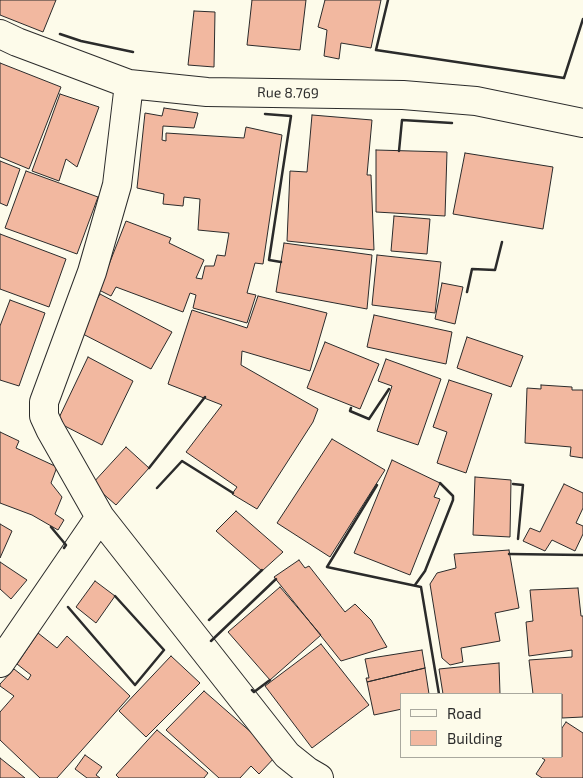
<!DOCTYPE html>
<style>
body{margin:0}
#map{position:relative;width:583px;height:778px;overflow:hidden;background:#fdfbea;font-family:"Exo 2",sans-serif}
canvas{display:block}
.legend{position:absolute;left:400px;top:693px;width:162px;height:65px;box-sizing:border-box;background:#fdfbea;border:1px solid #a9a89e;margin:0;padding:6px 9px;list-style:none;font-size:15px;color:#2b2b2b}
.legend li{display:flex;align-items:center;gap:10px;height:25px}
.legend b{width:25px;border:1px solid #a9a89e}
</style>
<div id="map">
<canvas width="583" height="778"></canvas>
<ul class="legend">
<li><b style="height:6px;background:#fdfbea"></b>Road</li>
<li><b style="height:14px;background:#f2b8a0"></b>Building</li>
</ul>
</div>
<script>
const ctx = document.querySelector('canvas').getContext('2d');
ctx.lineJoin = 'round';
function fillPath(path, color) { ctx.fillStyle = color; ctx.fill(path, 'evenodd'); }
const shape = rows => new Path2D(rows.map(r => 'M' + r).join(''));
function strokePath(path, color, width, dash) { ctx.strokeStyle = color; ctx.lineWidth = width; ctx.lineCap = dash ? 'butt' : 'round'; ctx.setLineDash(dash || []); ctx.stroke(path); }
function write(font, color, halo, rows, align = 'center') {
  ctx.font = font + ' "Exo 2",sans-serif'; ctx.lineWidth = 4; ctx.setLineDash([]); ctx.textBaseline = 'middle'; ctx.strokeStyle = halo; ctx.fillStyle = color; for (const [text, x, y, turn = 0] of rows) {
    ctx.save(); ctx.translate(x, y); ctx.rotate((+turn || 0) * Math.PI / 180); ctx.textAlign = isNaN(turn) ? turn : align; if (halo) ctx.strokeText(text, 0, 0); ctx.fillText(text, 0, 0); ctx.restore();
  }
}
const building = shape([
 [0,0,56,0,43,32,0,15,0,0],
 [252,0,306,0,300,50,247,45,252,0],
 [325,0,381,0,371,48,341,43,339,59,324,56,327,30,318,27,325,0],
 [194,11,215,12,214,67,188,65,194,11],
 [0,63,61,87,29,169,0,157,0,63],
 [60,94,99,107,77,167,66,159,59,181,32,171,60,94],
 [164,108,198,113,194,128,163,126,162,140,166,141,166,133,244,138,246,127,282,135,263,264,255,263,247,293,256,295,247,323,193,308,196,295,190,293,183,312,116,287,111,296,99,290,126,221,171,238,169,243,204,260,196,278,202,279,205,266,214,266,217,255,225,256,229,233,198,230,200,199,184,197,183,206,163,204,164,194,137,188,145,113,162,116,164,108],
 [312,115,372,120,367,175,371,175,374,250,287,241,290,171,307,172,312,115],
 [376,150,447,152,445,216,376,212,376,150],
 [465,153,553,167,543,229,453,214,465,153],
 [0,161,20,169,7,206,0,203,0,161],
 [26,171,98,197,77,254,5,228,26,171],
 [394,216,430,219,427,254,391,251,394,216],
 [0,234,66,259,49,307,0,289,0,234],
 [284,243,372,255,367,309,276,292,284,243],
 [377,255,441,262,435,313,372,305,377,255],
 [442,283,463,287,455,324,435,319,442,283],
 [100,294,172,332,151,369,79,332,100,294],
 [258,296,327,313,310,371,242,351,241,365,318,409,313,422,257,509,232,494,237,487,186,452,222,405,168,384,192,310,247,328,258,296],
 [10,300,45,313,19,386,0,380,0,326,10,300],
 [374,315,452,332,446,364,367,347,374,315],
 [467,337,523,356,511,387,457,368,467,337],
 [325,342,379,364,360,409,307,388,325,342],
 [88,357,133,381,102,445,57,422,88,357],
 [386,359,441,379,418,445,377,431,392,386,378,381,386,359],
 [449,380,492,394,466,473,437,463,447,432,433,427,449,380],
 [541,385,572,387,572,390,583,390,583,458,570,456,571,447,525,443,527,388,541,389,541,385],
 [0,432,19,441,16,448,57,467,51,483,62,497,55,514,64,520,58,530,32,515,0,503,0,432],
 [332,439,385,470,330,557,277,523,332,439],
 [126,447,149,468,116,505,92,484,126,447],
 [392,460,440,483,434,497,440,499,410,575,354,553,392,460],
 [475,477,511,480,510,537,473,535,475,477],
 [564,484,583,493,583,508,576,523,583,526,583,534,575,551,552,540,545,551,523,541,530,528,540,532,564,484],
 [236,511,283,552,262,571,216,531,236,511],
 [0,524,12,531,0,558,0,524],
 [509,550,519,608,495,613,500,641,461,648,463,662,450,665,442,658,430,584,437,573,456,568,454,554,509,550],
 [299,560,305,568,309,566,345,612,355,604,371,620,387,647,341,661,274,577,299,560],
 [0,562,27,580,11,599,0,589,0,562],
 [95,581,115,596,96,623,76,607,95,581],
 [280,587,321,635,270,680,228,632,280,587],
 [578,588,581,616,583,616,583,717,562,718,562,694,533,694,529,660,572,657,572,650,529,656,526,622,533,621,530,590,578,588],
 [38,633,57,648,67,636,130,696,57,778,40,778,0,740,0,712,14,696,0,686,0,684,14,669,28,680,31,675,17,664,38,633],
 [321,644,369,705,312,748,265,686,321,644],
 [422,650,425,668,367,682,366,678,369,678,365,659,422,650],
 [171,656,200,683,146,737,119,711,171,656],
 [499,663,500,694,443,694,439,669,499,663],
 [425,668,429,694,402,694,402,709,374,715,367,682,425,668],
 [204,691,277,755,259,774,251,766,240,778,219,778,166,730,204,691],
 [566,722,583,733,583,778,542,778,536,774,545,760,542,758,543,757,562,757,562,728,566,722],
 [157,730,208,773,204,778,119,778,116,775,157,730],
 [85,755,102,767,96,775,100,778,87,778,75,769,85,755],
 [0,758,25,778,0,778,0,758]
]);
fillPath(building, '#f2b8a0');
strokePath(building, '#2b2b2b', 1);
const street = shape([
 [0,34,17,42,129,84,207,92,403,95,476,101,583,123],
 [129,84,117,185,92,272,44,402,44,416,50,429,100,517,287,755,307,771,319,778],
 [0,663,100,517]
]);
strokePath(street, '#2b2b2b', 30);
strokePath(street, '#fdfbea', 28);
strokePath(shape([
 [388,0,376,50,564,78,583,19],
 [60,34,81,41,133,52],
 [265,114,291,116,269,260,281,262],
 [399,151,402,120,452,123],
 [467,292,472,269,495,270,502,242],
 [351,408,350,411,369,419,389,389],
 [149,468,205,397],
 [513,484,523,485,518,539],
 [377,485,327,567,421,587,439,694],
 [157,488,182,461,233,493],
 [51,527,66,545,64,548],
 [509,554,583,555],
 [415,585,425,571,453,500,453,496,440,483],
 [68,607,135,685,164,650,115,596],
 [209,620,262,570],
 [211,641,276,579],
 [252,690,254,692,270,680]
]), '#2b2b2b', 2.5);
write('14px', '#2b2b2b', '#fdfbea', [
 ["Rue 8.769",288,93,1]
]);
</script>
